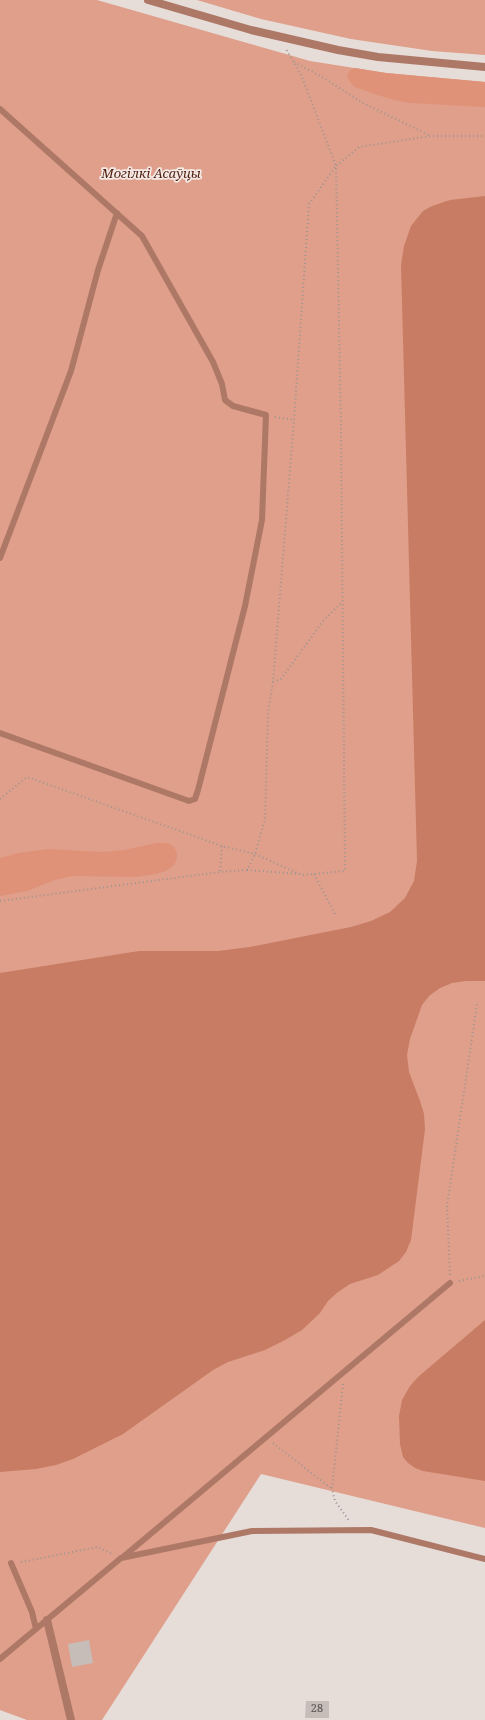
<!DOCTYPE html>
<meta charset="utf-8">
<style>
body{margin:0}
canvas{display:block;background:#e6dcd8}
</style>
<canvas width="485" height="1720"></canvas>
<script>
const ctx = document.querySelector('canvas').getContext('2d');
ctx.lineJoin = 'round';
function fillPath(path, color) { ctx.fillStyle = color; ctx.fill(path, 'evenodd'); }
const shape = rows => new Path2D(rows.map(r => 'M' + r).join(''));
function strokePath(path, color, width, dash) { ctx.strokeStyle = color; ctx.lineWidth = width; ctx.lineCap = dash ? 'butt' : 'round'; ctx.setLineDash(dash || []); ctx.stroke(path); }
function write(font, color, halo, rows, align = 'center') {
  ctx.font = font + ' "Noto Serif",serif'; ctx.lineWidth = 3.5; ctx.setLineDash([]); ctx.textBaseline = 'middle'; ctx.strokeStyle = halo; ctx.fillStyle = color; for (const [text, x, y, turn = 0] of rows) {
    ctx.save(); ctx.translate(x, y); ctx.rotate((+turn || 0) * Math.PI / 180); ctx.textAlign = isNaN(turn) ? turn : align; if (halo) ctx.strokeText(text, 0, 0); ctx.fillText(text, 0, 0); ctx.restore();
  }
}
fillPath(shape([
 [0,0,97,0,310,61,386,73,485,82,485,1528,261,1474,102,1720,27,1720,0,1710],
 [197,0,485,0,485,55,432,51,351,39,261,19]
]), '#df9f8a');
fillPath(shape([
 [355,68,386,73,485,82,485,107,409,103,390,99,354,87,347,77,350,70],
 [157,843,168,843,174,847,177,853,177,858,174,865,166,871,156,874,136,877,72,876,55,880,27,891,0,896,0,858,18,853,48,849,104,852,124,850]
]), '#e09279');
fillPath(shape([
 [485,196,485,981,466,981,452,983,440,988,429,996,422,1005,410,1039,407,1055,409,1072,420,1101,424,1114,425,1129,411,1240,406,1252,399,1261,378,1275,350,1284,338,1292,328,1301,320,1313,302,1330,285,1340,265,1350,228,1362,213,1370,123,1434,73,1459,56,1465,36,1469,0,1472,0,973,139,951,218,951,250,947,351,927,371,921,390,912,405,898,414,881,417,861,401,265,404,246,411,226,423,211,432,206,450,200],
 [485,1320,485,1481,423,1471,415,1468,408,1463,403,1457,400,1444,399,1416,402,1400,410,1386,418,1377]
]), '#c87c63');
fillPath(shape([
 [89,1640,93,1663,72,1667,68,1644],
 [306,1701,329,1701,329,1718,305,1718]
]), '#c6bcb8');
strokePath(shape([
 [294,62,322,77,363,103,429,135],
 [275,417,294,420],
 [273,682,281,679,323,621,342,602],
 [0,799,27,777,222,846,255,854,302,875,345,871,341,429,336,166,359,147,430,136,485,136],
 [247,870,300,874],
 [220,871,222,846],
 [314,874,336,916],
 [0,901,220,872,247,870,255,854,265,819,268,712,273,682,294,420,309,204,336,166,302,77,286,49],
 [450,1275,447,1206,477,1004],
 [459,1281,485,1276],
 [343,1384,332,1489,335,1501,350,1522],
 [273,1443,332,1489],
 [21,1562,98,1547,112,1554]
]), '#9d9592', 2, [1, 3]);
strokePath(shape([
 [0,109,142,236,213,362,222,384,225,400,233,406,266,415,262,520,245,606,198,790,195,799,189,801,0,733],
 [0,558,71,371,98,270,117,213],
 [123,1557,450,1283],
 [11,1563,32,1612,36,1629],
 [0,1659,121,1558,252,1531,371,1530,485,1559]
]), '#ae7867', 6);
strokePath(shape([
 [148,0,251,30,338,50,378,57,485,67],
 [47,1620,71,1720]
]), '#ae7867', 8);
write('11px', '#524d4b', null, [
 ["28",317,1709]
]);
write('italic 13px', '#4e1d0d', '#f4e9e5', [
 ["Могілкі Асаўцы",151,174]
]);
</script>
